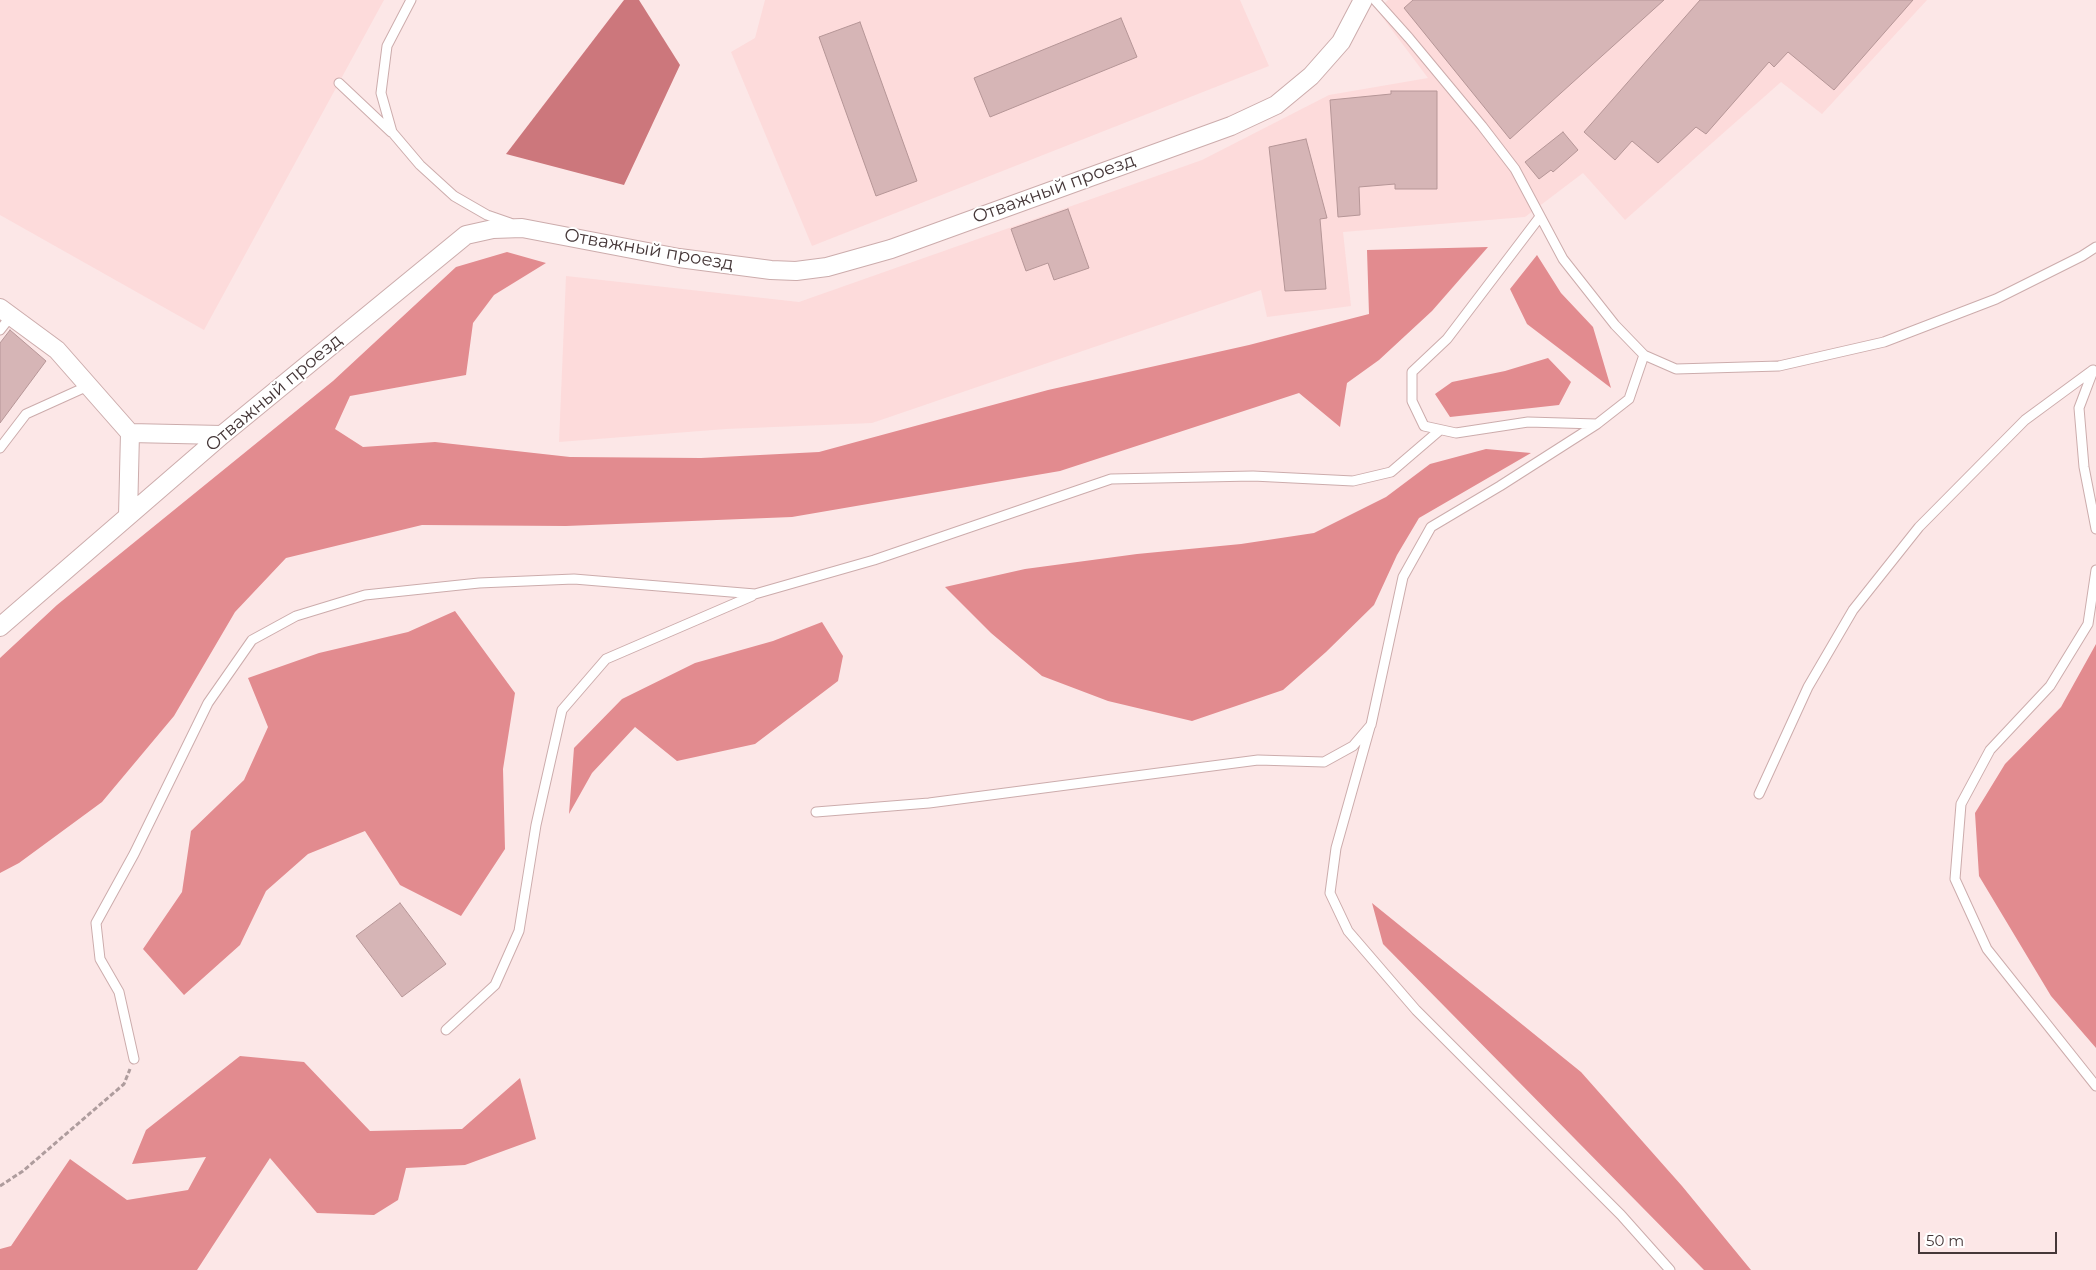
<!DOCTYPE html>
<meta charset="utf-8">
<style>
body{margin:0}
#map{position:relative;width:2096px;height:1270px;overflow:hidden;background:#fce7e7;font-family:Montserrat,sans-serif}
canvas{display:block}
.scale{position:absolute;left:1918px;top:1232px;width:139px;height:22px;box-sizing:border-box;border:2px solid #453738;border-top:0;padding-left:6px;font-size:15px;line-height:18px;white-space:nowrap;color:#453738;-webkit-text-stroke:4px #fff;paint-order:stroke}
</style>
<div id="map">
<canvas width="2096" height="1270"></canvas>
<div class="scale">50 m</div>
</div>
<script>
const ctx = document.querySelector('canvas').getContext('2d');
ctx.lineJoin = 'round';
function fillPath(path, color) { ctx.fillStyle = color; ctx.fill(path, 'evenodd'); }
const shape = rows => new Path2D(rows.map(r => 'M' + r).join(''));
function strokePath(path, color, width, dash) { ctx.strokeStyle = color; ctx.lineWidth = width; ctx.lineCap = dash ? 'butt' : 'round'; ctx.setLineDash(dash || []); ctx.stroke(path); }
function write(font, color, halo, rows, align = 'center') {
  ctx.font = font + ' Montserrat,sans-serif'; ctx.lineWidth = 4; ctx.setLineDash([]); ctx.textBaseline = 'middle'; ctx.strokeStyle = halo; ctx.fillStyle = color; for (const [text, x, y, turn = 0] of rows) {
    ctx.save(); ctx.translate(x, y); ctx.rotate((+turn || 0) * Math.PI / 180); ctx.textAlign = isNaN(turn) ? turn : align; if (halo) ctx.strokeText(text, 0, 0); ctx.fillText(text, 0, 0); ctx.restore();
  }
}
fillPath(shape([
 [0,0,384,0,204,330,0,215],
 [765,0,1240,0,1269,66,812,246,731,52,755,38],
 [1388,0,1927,0,1822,114,1781,82,1625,220,1583,173,1525,217,1343,232,1351,306,1267,317,1261,290,872,423,726,429,559,442,566,276,799,302,1202,160,1329,95,1428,78,1377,10]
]), '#fddbdb');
fillPath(shape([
 [1488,247,1432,311,1379,360,1347,383,1340,427,1299,393,1060,471,792,517,566,526,422,525,286,558,235,612,174,716,102,802,19,863,0,873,0,658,57,605,333,381,456,267,507,252,546,263,494,295,473,323,466,375,350,396,335,429,363,447,435,442,570,457,701,458,819,452,1048,390,1249,345,1369,314,1367,250],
 [1537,255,1561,293,1593,327,1611,388,1527,324,1510,289],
 [1548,358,1571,382,1559,405,1450,417,1435,394,1452,382,1505,371],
 [1486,449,1531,453,1419,518,1397,555,1374,605,1326,652,1283,690,1192,721,1108,701,1042,676,991,633,945,587,1025,569,1137,554,1241,544,1314,533,1386,497,1430,464],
 [455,611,515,693,503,769,505,849,461,916,400,885,365,831,308,854,266,891,240,945,184,995,143,949,182,892,191,831,244,780,268,727,248,678,319,653,408,632],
 [822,622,843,656,838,681,755,744,677,761,635,727,592,773,569,814,574,748,622,699,695,663,773,641],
 [2096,644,2096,1048,2051,996,1979,876,1975,813,2005,764,2061,707],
 [1372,903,1581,1072,1682,1186,1751,1270,1704,1270,1383,944],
 [240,1056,304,1062,370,1131,462,1129,520,1078,536,1139,465,1165,406,1168,398,1200,374,1215,317,1213,270,1158,197,1270,0,1270,0,1249,11,1246,70,1159,127,1200,188,1190,206,1157,132,1164,146,1130]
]), '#e28b8f');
fillPath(shape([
 [624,0,639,0,680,65,624,185,506,154]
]), '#cc777c');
const building = shape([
 [1413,0,1664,0,1510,139,1404,8,1413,0],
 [1700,0,1913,0,1834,90,1788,52,1774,67,1769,62,1706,134,1696,127,1658,163,1632,141,1615,160,1584,132,1700,0],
 [1121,18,1137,57,990,117,974,78,1121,18],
 [860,22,917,181,876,196,819,37,860,22],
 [1391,91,1437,91,1437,189,1395,189,1395,184,1359,187,1360,215,1338,217,1330,100,1391,94,1391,91],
 [1563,132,1578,150,1553,172,1551,170,1539,179,1525,162,1563,132],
 [1306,139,1327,218,1320,219,1326,289,1285,291,1269,147,1306,139],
 [1068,209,1089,268,1054,280,1048,263,1026,271,1011,229,1068,209],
 [10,330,46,361,0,423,0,343,10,330],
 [400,903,446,964,402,997,356,936,400,903]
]);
fillPath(building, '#d6b5b6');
strokePath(building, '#b69697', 1);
const service = shape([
 [411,0,387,46,381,93,392,132,420,165,454,196,487,215,510,223],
 [1375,0,1409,38,1482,126,1515,169,1563,259,1615,325,1644,355,1676,369,1779,366,1884,342,1996,299,2082,256,2096,247],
 [339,83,391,132],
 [1539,218,1447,339,1412,372,1412,401,1424,426,1456,433,1528,422,1597,424,1629,399,1644,355],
 [0,330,11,316],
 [2093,371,2079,408,2084,467,2096,529],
 [0,448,26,414,88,386],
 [2096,570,2088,624,2050,686,1990,750,1961,804,1955,879,1987,949,2096,1086],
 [1370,727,1336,848,1330,893,1348,931,1416,1010,1621,1215,1670,1270],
 [1759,794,1808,687,1853,610,1919,527,2025,420,2093,370],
 [816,812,929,803,1258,760,1324,762,1353,746,1371,725,1403,577,1431,527,1500,486,1597,424],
 [446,1030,495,985,519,931,536,825,562,710,606,659,752,596],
 [134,1059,119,992,100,959,96,923,134,854,208,703,252,640,296,616,365,595,479,583,574,579,755,594,874,560,1111,479,1253,476,1353,481,1391,472,1440,430]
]);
const minor = shape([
 [0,308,57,350,130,433,128,516],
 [130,433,222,435],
 [0,627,222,435,466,235,493,229,522,228,679,258,771,270,796,271,827,267,891,249,1231,126,1276,105,1311,76,1341,42,1363,0]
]);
strokePath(service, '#ccacac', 11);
strokePath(minor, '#ccacac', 20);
strokePath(shape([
 [0,1186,23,1171,124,1084,130,1069]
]), '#ae9c9d', 3, [5, 2.5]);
strokePath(service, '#fff', 9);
strokePath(minor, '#fff', 18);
write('18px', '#453738', '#fff', [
 ["Отважный проезд",1054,189,-20],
 ["Отважный проезд",649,250,10],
 ["Отважный проезд",274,393,-40]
]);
</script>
